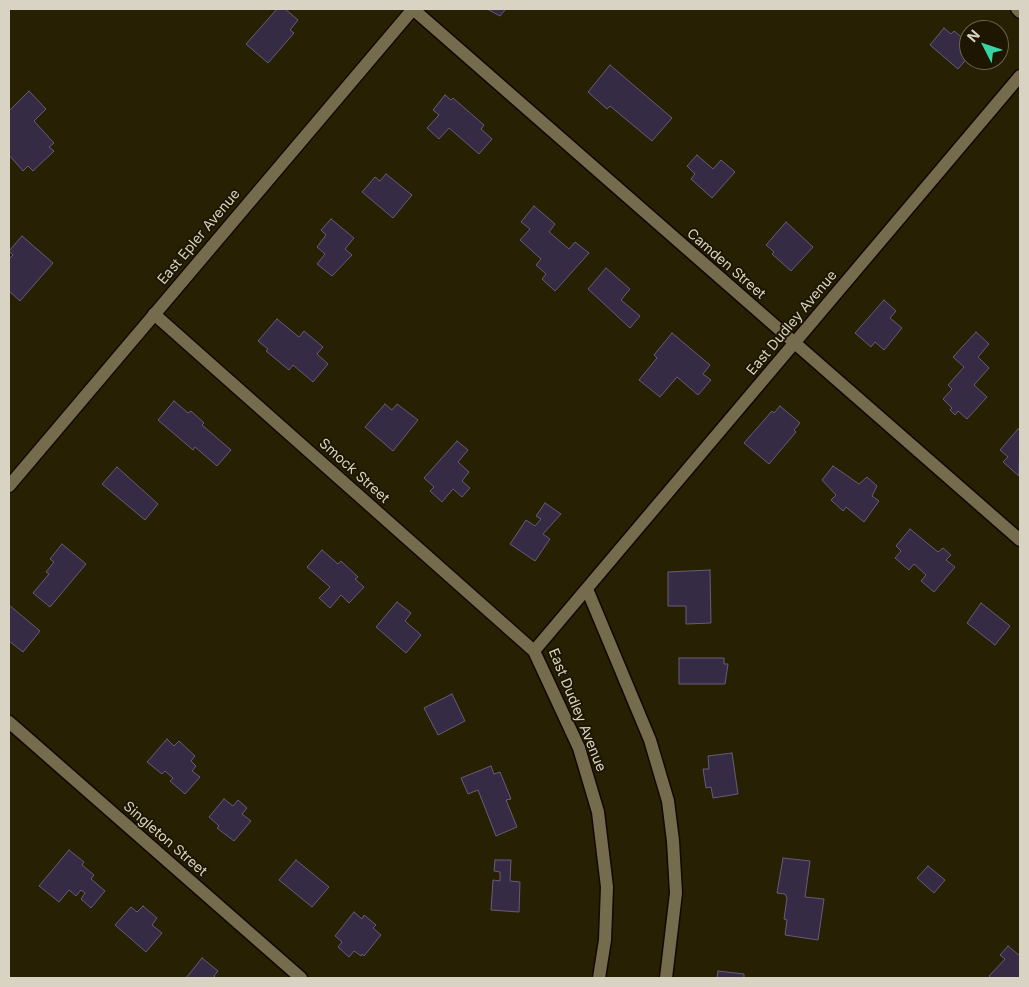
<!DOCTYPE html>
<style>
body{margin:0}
#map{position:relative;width:1029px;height:987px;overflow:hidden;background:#282003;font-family:Inter,sans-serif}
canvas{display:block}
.frame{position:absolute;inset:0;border:10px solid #d8d3c2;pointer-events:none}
.north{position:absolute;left:959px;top:20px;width:50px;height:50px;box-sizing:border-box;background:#1e1600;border:1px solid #68624e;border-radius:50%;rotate:311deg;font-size:14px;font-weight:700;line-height:20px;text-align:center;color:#d8d3c2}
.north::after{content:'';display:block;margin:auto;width:18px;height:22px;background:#37d4a6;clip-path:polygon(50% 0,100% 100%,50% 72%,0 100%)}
</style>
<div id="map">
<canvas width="1029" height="987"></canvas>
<div class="frame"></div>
<div class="north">N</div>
</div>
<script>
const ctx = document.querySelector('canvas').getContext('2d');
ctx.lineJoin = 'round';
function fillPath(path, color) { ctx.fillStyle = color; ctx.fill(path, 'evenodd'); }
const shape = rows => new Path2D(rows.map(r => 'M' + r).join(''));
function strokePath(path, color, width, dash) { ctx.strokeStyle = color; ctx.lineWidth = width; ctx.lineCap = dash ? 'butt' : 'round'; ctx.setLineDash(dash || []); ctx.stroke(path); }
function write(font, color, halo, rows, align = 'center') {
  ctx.font = font + ' Inter,sans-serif'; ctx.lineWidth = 4; ctx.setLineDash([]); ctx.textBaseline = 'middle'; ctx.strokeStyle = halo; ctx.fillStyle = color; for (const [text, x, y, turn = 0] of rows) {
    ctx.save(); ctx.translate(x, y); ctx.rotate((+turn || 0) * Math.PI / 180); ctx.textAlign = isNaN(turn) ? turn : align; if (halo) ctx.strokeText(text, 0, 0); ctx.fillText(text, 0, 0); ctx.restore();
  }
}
const building = shape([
 [277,9,285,9,298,20,290,30,294,33,268,63,246,44,277,9],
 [487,9,506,9,500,16,487,9],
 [944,28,951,34,954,31,964,39,961,42,969,49,969,56,958,69,930,45,944,28],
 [610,65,672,118,652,141,610,106,607,109,588,92,610,65],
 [29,91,46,109,34,121,54,143,49,147,54,151,33,171,28,166,23,171,9,155,9,111,29,91],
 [445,95,451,100,453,98,484,125,481,129,492,139,479,154,449,128,439,139,427,128,439,115,433,110,445,95],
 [697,155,713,169,721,160,735,172,712,198,691,179,695,174,687,166,697,155],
 [386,174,412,195,393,218,362,192,375,177,380,181,386,174],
 [534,206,555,224,549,232,569,249,575,242,589,253,555,291,542,279,546,274,536,265,541,259,520,240,530,229,521,222,534,206],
 [331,219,354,238,345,249,352,255,332,276,317,264,325,254,317,247,326,235,321,230,331,219],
 [786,222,813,247,791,271,772,254,774,252,766,245,786,222],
 [22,236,53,263,20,301,9,291,9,259,13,255,9,251,22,236],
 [606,268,630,289,621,300,640,316,630,328,588,289,606,268],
 [884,300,896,311,890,318,902,328,884,350,875,342,871,347,855,333,884,300],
 [277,319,299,337,304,331,323,347,317,354,328,364,313,382,293,365,289,370,266,351,268,349,258,341,277,319],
 [976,332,989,344,978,357,989,368,974,385,987,397,967,419,958,411,955,415,950,410,952,408,943,399,952,389,948,385,964,367,953,357,976,332],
 [672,333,710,365,703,374,711,380,698,395,677,377,660,397,639,380,657,358,654,355,672,333],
 [174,401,188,413,191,411,204,423,202,425,231,450,217,466,195,447,193,450,158,420,174,401],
 [385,404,392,410,397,404,418,420,393,451,365,427,385,404],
 [780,406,800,423,794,430,796,432,769,464,744,443,772,411,774,413,780,406],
 [1018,429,1020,430,1019,476,1003,462,1008,457,1000,450,1018,429],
 [457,441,468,450,458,462,469,472,462,481,470,488,462,497,453,489,442,502,430,491,434,487,424,478,457,441],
 [833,466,859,484,867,477,877,486,872,496,879,501,864,522,846,507,843,511,831,500,836,495,822,480,833,466],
 [117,467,158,504,145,520,102,484,117,467],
 [545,503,561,514,543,534,550,539,535,561,510,544,526,520,535,526,541,519,536,516,545,503],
 [910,529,938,552,943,548,951,555,946,560,955,567,934,592,921,581,926,575,914,564,909,570,895,558,901,551,896,546,910,529],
 [62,544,86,564,50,607,33,593,49,574,46,572,54,562,50,559,62,544],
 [322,550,338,564,341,561,358,577,355,579,364,587,349,603,341,595,330,608,319,598,330,587,307,567,322,550],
 [710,570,711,623,686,624,686,606,668,606,668,572,710,570],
 [397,602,411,613,405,621,421,635,406,653,376,627,397,602],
 [981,603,1010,626,995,645,967,623,981,603],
 [9,605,40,631,23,652,9,641,9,605],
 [679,658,724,658,724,664,728,664,725,684,679,684,679,658],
 [452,694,465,721,438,735,424,708,452,694],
 [167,739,174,746,179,741,195,756,191,761,196,766,192,771,200,777,185,794,170,781,173,778,165,771,162,774,147,762,167,739],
 [732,753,738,794,713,798,711,787,706,788,703,769,709,769,708,756,732,753],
 [491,766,494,774,500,772,511,799,506,800,517,827,496,836,478,790,468,794,461,778,491,766],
 [224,799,233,806,238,800,247,808,242,814,251,821,234,841,217,828,219,826,209,817,224,799],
 [69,850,84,862,82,865,94,875,91,879,105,891,91,908,81,899,85,893,81,890,76,896,69,890,59,902,39,886,69,850],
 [783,858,810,861,805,897,824,899,818,940,785,935,787,920,784,919,787,898,785,894,777,893,783,858],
 [296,860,329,887,312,907,279,880,296,860],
 [495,860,511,860,510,881,520,882,519,912,491,910,493,880,500,881,500,872,494,871,495,860],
 [928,866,945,880,934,893,917,878,928,866],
 [143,906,157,918,152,925,162,933,146,952,115,925,131,907,137,912,143,906],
 [354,912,362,919,364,915,376,925,373,928,381,935,364,956,362,954,361,956,354,951,349,957,338,947,342,942,335,936,354,912],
 [1008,946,1020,956,1020,978,991,978,989,976,1005,959,1000,955,1008,946],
 [202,958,218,971,214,976,216,978,186,978,202,958],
 [718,971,744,974,744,978,717,978,718,971]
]);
fillPath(building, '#352b44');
strokePath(building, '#665c78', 1);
const street = shape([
 [413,9,1020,540],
 [1017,9,1020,12],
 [154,314,534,651],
 [587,589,650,740,668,801,673,841,676,893,666,978],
 [9,722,301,978],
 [599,978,605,940,607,887,598,812,579,748,534,651,1020,76]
]);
const secondary = shape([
 [9,486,413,9]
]);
strokePath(street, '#110900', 15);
strokePath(secondary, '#110900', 15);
strokePath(street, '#756b4d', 12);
strokePath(secondary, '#756b4d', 12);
write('14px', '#d8d3c2', '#1e1600', [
 ["East Epler Avenue",199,237,-50],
 ["Camden Street",726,264,41],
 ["East Dudley Avenue",792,323,-50],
 ["Smock Street",354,471,42],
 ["East Dudley Avenue",577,710,68],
 ["Singleton Street",165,839,41]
]);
</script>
